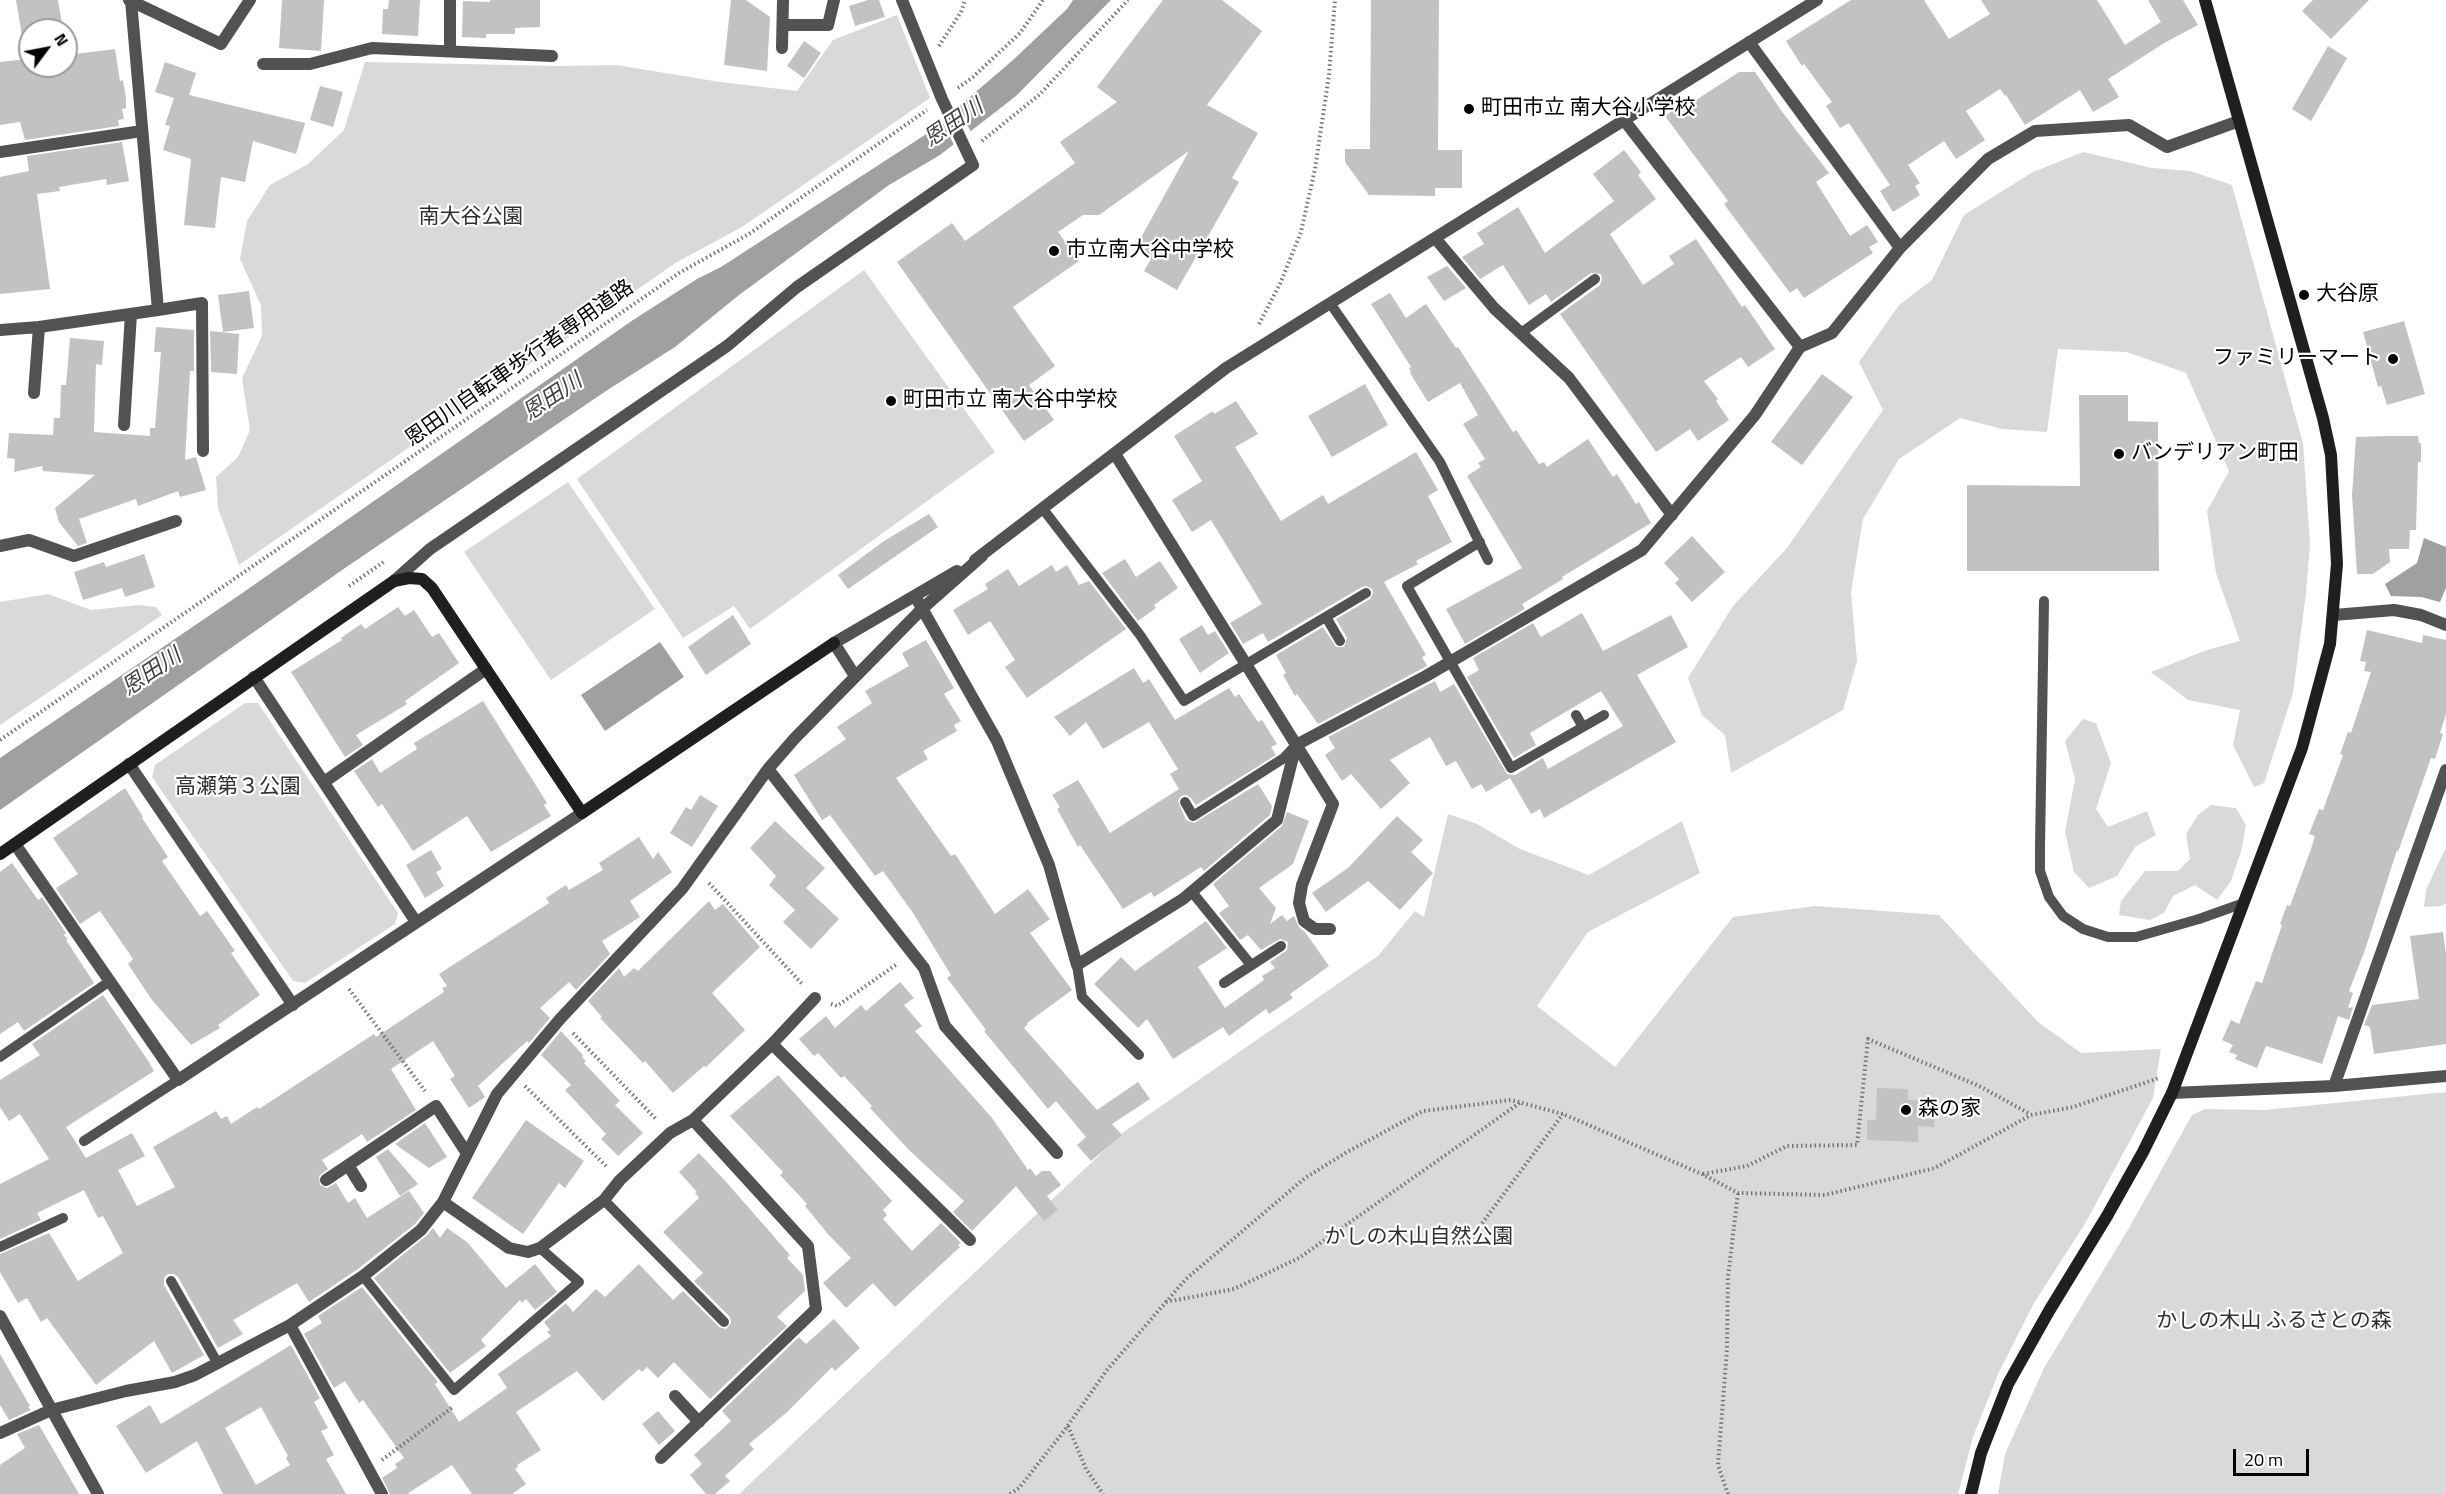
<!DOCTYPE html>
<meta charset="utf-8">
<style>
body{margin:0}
#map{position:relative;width:2446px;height:1494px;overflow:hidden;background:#fff;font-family:"Titillium Web",sans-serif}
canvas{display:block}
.north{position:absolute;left:18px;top:18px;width:60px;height:60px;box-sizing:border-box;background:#fff;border:2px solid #999;border-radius:50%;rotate:58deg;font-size:16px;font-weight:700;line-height:24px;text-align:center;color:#000}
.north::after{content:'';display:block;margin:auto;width:21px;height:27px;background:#000;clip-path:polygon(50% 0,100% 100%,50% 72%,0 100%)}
.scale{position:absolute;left:2233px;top:1449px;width:76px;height:27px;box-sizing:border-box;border:3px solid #000;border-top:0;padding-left:8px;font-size:18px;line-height:21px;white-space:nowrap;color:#000;-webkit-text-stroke:4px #fff;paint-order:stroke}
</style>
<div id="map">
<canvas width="2446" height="1494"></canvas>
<div class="north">N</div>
<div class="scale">20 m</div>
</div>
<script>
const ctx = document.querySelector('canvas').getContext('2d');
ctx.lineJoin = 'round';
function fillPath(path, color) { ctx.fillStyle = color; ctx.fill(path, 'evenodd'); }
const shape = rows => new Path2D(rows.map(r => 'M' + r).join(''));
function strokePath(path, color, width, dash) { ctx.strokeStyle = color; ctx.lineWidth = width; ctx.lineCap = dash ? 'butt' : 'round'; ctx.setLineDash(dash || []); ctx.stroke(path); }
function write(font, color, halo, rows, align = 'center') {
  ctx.font = font + ' "Titillium Web","Noto Sans JP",sans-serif'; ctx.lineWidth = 4.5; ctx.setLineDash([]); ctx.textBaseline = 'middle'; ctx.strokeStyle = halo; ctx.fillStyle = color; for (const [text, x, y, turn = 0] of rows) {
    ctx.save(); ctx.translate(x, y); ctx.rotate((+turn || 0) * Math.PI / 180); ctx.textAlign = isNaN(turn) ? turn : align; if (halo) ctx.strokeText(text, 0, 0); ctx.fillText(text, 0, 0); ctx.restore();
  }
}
fillPath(shape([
 [897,15,930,98,742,227,677,262,239,565,218,508,216,477,238,457,250,430,242,378,262,336,261,305,240,259,247,221,270,185,308,164,344,130,365,62,561,66,616,65,720,82,797,91,833,40],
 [2083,152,2152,168,2190,171,2232,185,2303,444,2310,543,2306,593,2293,693,2264,783,2254,787,2233,745,2240,710,2188,700,2151,672,2207,650,2240,641,2216,573,2207,511,2229,471,2186,373,2127,352,2058,349,2047,432,2002,429,1960,418,1899,459,1863,519,1851,592,1857,661,1843,710,1731,773,1725,735,1702,715,1688,678,1733,606,1787,548,1883,410,1859,362,1899,305,1932,280,1964,215,2033,172],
 [864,270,995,452,750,629,734,606,683,638,577,479],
 [568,482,655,609,551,680,464,552],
 [48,594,91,610,140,605,156,607,162,615,0,725,0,602],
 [245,703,258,703,398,913,395,924,305,983,293,981,152,777,155,765],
 [2083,719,2096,723,2111,763,2096,809,2108,827,2147,811,2156,835,2135,847,2117,876,2089,888,2074,872,2065,832,2075,779,2065,741],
 [2211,805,2236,808,2246,825,2241,852,2231,881,2217,900,2195,885,2173,896,2164,913,2150,920,2119,915,2121,901,2145,871,2178,871,2190,859,2186,834,2198,815],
 [1448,814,1477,824,1520,849,1589,875,1682,821,1700,873,1588,932,1537,1006,1615,1067,1733,917,1815,906,1939,915,2038,1022,2081,1053,2161,1049,2153,1098,2086,1222,2034,1303,1998,1374,1973,1437,1958,1494,739,1494,1125,1131,1378,956,1415,911,1424,917],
 [2446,847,2446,903,2442,906,2424,907,2426,890],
 [2446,1092,2446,1494,1998,1494,2005,1454,2044,1368,2129,1228,2192,1115,2205,1109,2265,1110]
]), '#d9d9d9');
fillPath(shape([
 [1073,0,1111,0,1016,96,940,155,889,185,739,295,675,347,606,391,345,568,0,810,0,758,238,596,633,320,697,279,721,267,928,133,1013,60,1067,9],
 [2424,538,2446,547,2446,588,2440,602,2421,597,2391,596,2385,584,2417,563],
 [660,642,684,677,605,731,581,695]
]), '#a0a0a0');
fillPath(shape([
 [957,105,972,134,955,147,941,119]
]), '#fff');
fillPath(shape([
 [16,0,58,0,63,30,30,30,30,66,66,66,66,46,67,55,115,49,120,81,123,80,126,99,126,108,122,109,124,119,118,120,119,126,25,140,20,122,0,125,0,62,26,59],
 [282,0,324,0,321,51,279,48],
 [389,0,420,0,418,36,382,34,383,9,388,9],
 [490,0,540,0,540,27,515,28,515,34,486,34,486,38,462,37,463,1,490,2],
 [731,0,746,0,770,17,767,71,724,65],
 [868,0,879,0,885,17,855,26,849,6],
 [1163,0,1222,0,1262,31,1207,105,1258,133,1232,178,1239,182,1177,290,1144,271,1151,259,1134,250,1189,151,1099,215,1083,215,1058,232,1079,261,1013,307,1055,366,1029,385,1054,420,1024,441,897,262,952,223,965,241,1075,163,1060,142,1117,102,1097,87],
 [1371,0,1439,0,1438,150,1462,150,1462,188,1435,188,1435,196,1369,195,1345,162,1345,149,1370,149],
 [1851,0,1924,0,1949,39,1990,14,1981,0,2097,0,2125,45,2161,22,2148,0,2183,0,2198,25,2166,42,2108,79,2119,97,2093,112,2080,90,2025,125,2006,95,2005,96,2000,89,1966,111,1985,140,1956,159,1944,141,1908,165,1920,183,1915,186,1920,195,1893,212,1880,191,1890,185,1849,123,1840,128,1826,106,1832,102,1804,64,1802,66,1786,41],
 [2313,0,2369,0,2331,39,2302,11],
 [804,41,821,53,804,78,787,66],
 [2328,46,2347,58,2311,121,2292,109],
 [165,62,196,73,189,95,305,123,296,154,253,141,245,182,221,177,215,228,184,225,191,159,163,150,170,126,165,125,174,98,155,92],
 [1739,72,1755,72,1783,113,1829,173,1816,182,1850,236,1867,225,1878,242,1869,247,1873,253,1804,298,1797,288,1790,293,1724,204,1728,201,1665,116,1691,98,1693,102],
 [320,86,343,92,333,127,310,120],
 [122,142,129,181,107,185,106,179,59,187,60,191,37,194,50,289,0,294,0,177,29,171,27,156],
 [1624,150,1641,172,1638,175,1656,199,1610,234,1643,285,1674,264,1669,256,1696,239,1742,307,1745,305,1775,349,1748,367,1741,357,1704,381,1718,399,1716,401,1729,420,1698,441,1690,429,1656,452,1560,314,1600,285,1602,279,1601,274,1591,273,1551,302,1546,294,1529,305,1503,265,1480,279,1462,257,1484,244,1477,233,1518,207,1545,253,1614,201,1593,174],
 [1447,266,1466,288,1444,301,1427,277],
 [249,291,254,328,223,332,218,295],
 [1390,293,1406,318,1426,304,1456,348,1458,347,1513,432,1516,430,1539,464,1544,462,1547,467,1588,439,1613,477,1617,474,1636,504,1639,502,1651,523,1562,577,1563,579,1522,604,1525,609,1465,644,1446,609,1522,568,1467,476,1481,467,1478,463,1485,459,1463,424,1478,415,1460,383,1428,402,1410,373,1411,372,1409,368,1411,367,1371,304],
 [2404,321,2425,394,2387,405,2381,386,2378,387,2363,332],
 [156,327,194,330,194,371,190,371,185,460,196,457,206,490,180,497,178,491,138,506,136,499,79,519,87,543,78,546,59,522,55,508,95,475,43,471,42,466,14,472,15,459,7,458,9,433,53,435,54,418,60,418,61,385,66,385,70,338,104,341,102,365,96,364,94,432,150,436,150,428,155,428,161,352,154,352],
 [210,331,239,334,237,374,211,372],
 [1822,374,1853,397,1802,465,1771,442],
 [1365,384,1388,425,1332,457,1308,416],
 [2079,395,2128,395,2128,421,2158,422,2159,571,1967,571,1967,485,2080,486],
 [1236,401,1258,434,1235,447,1281,521,1323,495,1328,504,1416,452,1438,490,1428,496,1452,542,1416,561,1418,564,1384,582,1426,655,1422,657,1427,666,1318,724,1297,694,1295,696,1283,675,1286,673,1276,655,1323,627,1336,647,1344,647,1347,638,1336,619,1370,599,1373,593,1372,589,1366,586,1362,587,1268,642,1263,633,1243,644,1230,623,1262,604,1211,520,1192,532,1172,500,1202,481,1174,436,1213,411,1214,414],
 [2387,436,2418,436,2419,443,2421,443,2421,462,2418,462,2416,530,2410,530,2409,549,2389,549,2390,562,2373,574,2357,574,2352,495,2356,437],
 [929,514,938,527,848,589,838,575,884,541],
 [1692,536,1725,572,1692,602,1675,583,1679,579,1664,563],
 [144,554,155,587,125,597,122,588,83,600,74,572,104,562,106,567],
 [1125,559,1136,577,1160,561,1178,588,1154,605,1156,608,1138,621,1102,573],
 [1052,565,1056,572,1067,565,1079,585,1089,581,1126,629,1027,698,1005,667,1015,660,990,621,968,635,953,610,988,589,985,584,1008,569,1019,586],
 [398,607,405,616,414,610,432,637,439,633,459,663,405,701,407,704,356,735,363,745,345,757,291,672,342,640,341,638,361,624,365,629],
 [1582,613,1603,651,1671,615,1688,647,1637,675,1676,742,1544,818,1540,809,1531,814,1510,778,1486,792,1481,784,1472,789,1456,761,1446,766,1430,737,1390,760,1410,783,1381,809,1351,774,1342,781,1325,755,1335,748,1328,737,1435,681,1440,692,1454,684,1507,774,1515,775,1543,758,1548,769,1623,726,1601,691,1530,733,1536,745,1514,758,1467,677,1479,670,1473,658,1533,623,1541,637],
 [733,615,751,644,706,675,688,647],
 [1202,625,1208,635,1215,631,1229,653,1200,673,1179,639],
 [2367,630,2422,643,2423,635,2446,640,2446,714,2440,733,2443,734,2435,759,2431,758,2398,852,2397,850,2365,950,2349,991,2353,993,2348,1008,2353,1007,2349,1020,2338,1016,2322,1064,2266,1046,2257,1068,2235,1059,2237,1055,2229,1052,2233,1045,2222,1040,2231,1020,2239,1024,2256,981,2262,983,2282,925,2280,924,2287,905,2290,906,2311,849,2315,836,2309,834,2319,809,2323,810,2343,755,2340,754,2348,732,2351,733,2371,672,2364,671,2366,662,2360,661],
 [926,640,954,688,944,694,961,721,954,725,957,731,923,751,928,759,896,778,951,856,955,854,995,914,1028,889,1050,919,1030,933,1072,990,1027,1023,1028,1024,1024,1028,1097,1110,1138,1082,1150,1099,1112,1124,1122,1135,1091,1161,1077,1145,1086,1137,1056,1101,1048,1109,984,1031,986,1030,947,978,951,975,913,913,883,871,875,876,830,815,822,820,794,775,846,739,837,727,872,703,865,691,909,666,902,653],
 [1134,668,1143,683,1149,679,1175,720,1229,688,1235,697,1239,694,1258,722,1262,720,1277,744,1271,747,1276,755,1196,805,1191,798,1186,795,1181,796,1178,801,1186,820,1194,823,1258,784,1272,806,1270,815,1204,871,1201,867,1154,897,1151,892,1123,909,1080,845,1078,847,1057,809,1060,807,1052,795,1078,780,1110,833,1179,789,1170,774,1178,769,1149,722,1103,749,1086,722,1070,736,1054,717],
 [483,701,547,803,544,805,551,816,491,852,467,816,413,851,382,804,378,807,354,771,372,759,380,773,417,749,414,743],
 [125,788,143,817,142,818,168,857,162,861,200,916,207,911,235,951,231,953,260,995,218,1025,220,1028,191,1045,152,1000,128,964,133,959,100,911,80,924,56,888,78,874,53,838],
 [700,795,718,806,692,847,670,833,686,807,691,810],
 [1287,812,1309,821,1293,864,1259,888,1276,908,1270,924,1282,915,1287,921,1294,916,1299,927,1305,932,1329,966,1290,994,1293,998,1269,1014,1266,1009,1229,1036,1223,1027,1173,1059,1147,1019,1138,1028,1094,984,1121,957,1135,971,1206,921,1227,948,1198,967,1225,1008,1264,980,1262,976,1275,968,1270,962,1287,950,1288,942,1280,939,1261,950,1248,935,1240,940,1219,913,1229,906,1213,884,1282,826],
 [1397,816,1423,840,1411,852,1433,873,1400,910,1368,881,1326,912,1312,893,1348,868],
 [775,821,825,868,806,888,839,919,811,949,783,922,795,910,769,885,776,876,750,848],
 [639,837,653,859,658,852,672,872,630,901,640,917,602,941,610,954,576,990,569,982,540,1008,550,1018,529,1043,527,1041,478,1086,485,1097,469,1108,450,1079,455,1076,433,1041,391,1069,416,1110,367,1142,362,1134,322,1160,328,1169,319,1176,320,1185,327,1188,336,1183,348,1203,355,1198,367,1218,409,1191,424,1213,415,1224,358,1269,309,1302,297,1283,233,1320,243,1334,218,1348,178,1277,174,1274,168,1274,164,1278,164,1285,204,1355,172,1373,154,1341,96,1385,47,1318,41,1322,27,1298,18,1303,0,1272,0,1254,49,1233,78,1281,123,1253,103,1216,98,1218,84,1190,37,1213,41,1220,0,1239,0,1184,49,1159,20,1114,9,1121,0,1107,0,1080,40,1055,32,1044,103,995,149,1062,154,1071,66,1127,86,1158,132,1133,145,1156,118,1170,137,1206,175,1187,153,1147,216,1111,221,1119,227,1116,231,1124,257,1107,259,1109,374,1034,376,1037,444,992,442,988,447,986,439,974,549,903,546,898,566,885,569,890,603,870,599,863],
 [431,850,442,869,436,872,444,886,425,898,406,865],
 [12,863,38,900,42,897,66,933,64,935,68,939,66,940,94,983,24,1031,18,1022,0,1034,0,872],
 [709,901,715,910,723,904,760,947,712,993,745,1030,706,1067,704,1066,673,1093,645,1061,643,1063,600,1018,602,1017,588,1001,619,968,624,977,634,968,638,971],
 [2443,932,2446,954,2446,1044,2374,1054,2370,1027,2364,1025,2372,1005,2419,999,2410,936],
 [900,982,914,998,904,1005,922,1026,915,1031,992,1118,1028,1170,1030,1168,1036,1176,1042,1171,1050,1171,1061,1185,1047,1196,1058,1210,1044,1221,1016,1186,972,1231,953,1212,964,1201,909,1150,870,1108,872,1106,844,1076,841,1078,818,1053,814,1056,799,1039,826,1016,835,1028,861,1005,866,1011],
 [561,1031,583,1055,582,1057,586,1061,584,1063,620,1101,615,1105,643,1133,618,1156,601,1139,606,1134,565,1090,571,1085,541,1055],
 [778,1075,892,1201,883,1210,887,1215,883,1219,912,1251,941,1223,961,1243,958,1245,960,1247,895,1307,873,1283,846,1308,823,1283,851,1258,828,1234,805,1206,807,1204,780,1175,783,1172,730,1116],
 [1877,1088,1908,1089,1908,1100,1935,1101,1934,1127,1918,1126,1918,1142,1867,1140,1867,1120,1876,1120],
 [526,1120,584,1161,565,1188,559,1183,523,1234,472,1198],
 [425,1123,447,1157,429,1168,395,1144],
 [388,1149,418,1184,400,1196,376,1157],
 [699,1153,728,1184,790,1255,787,1258,803,1275,805,1291,777,1317,787,1326,710,1399,674,1362,658,1378,647,1367,642,1372,639,1369,603,1401,577,1371,516,1412,541,1450,517,1465,518,1467,515,1469,526,1484,512,1494,472,1494,452,1465,407,1494,390,1494,382,1478,397,1468,395,1464,404,1458,363,1400,359,1403,345,1381,334,1388,304,1334,322,1323,318,1316,362,1287,438,1382,435,1384,459,1422,507,1388,498,1374,551,1336,547,1332,550,1330,544,1322,566,1303,573,1312,596,1289,605,1297,639,1264,673,1300,683,1291,719,1327,726,1329,731,1323,730,1317,694,1281,703,1273,663,1232,699,1198,695,1193,697,1192,679,1172],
 [433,1228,440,1238,447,1228,467,1242,506,1288,535,1264,557,1292,535,1310,526,1299,522,1303,520,1300,481,1340,486,1346,450,1373,374,1278,426,1236],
 [834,1319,860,1348,835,1371,832,1367,786,1413,749,1444,754,1449,725,1476,730,1481,715,1494,706,1494,690,1475,702,1464,694,1455,731,1421,722,1411,799,1337,806,1344],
 [291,1345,320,1398,314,1402,328,1428,321,1431,334,1455,326,1459,346,1494,223,1494,197,1441,146,1473,116,1426,150,1405,161,1424],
 [261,1407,288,1456,286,1458,290,1465,256,1485,225,1428],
 [0,1354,30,1406,28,1407,31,1410,9,1420,0,1405],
 [658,1411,675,1431,659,1445,642,1424],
 [39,1425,79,1494,0,1494,0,1465,25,1448,17,1434]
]), '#c2c2c2');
strokePath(shape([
 [939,46,961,12,965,0],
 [958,88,973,77,1020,33,1043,0],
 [982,141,1039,95,1128,0],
 [1259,324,1280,284,1301,232,1315,169,1329,75,1335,0],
 [349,586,385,561],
 [0,740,679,273,749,234,927,110],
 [709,883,803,985],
 [349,989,425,1091],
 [831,1004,837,1006,897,964],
 [573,1033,657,1120],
 [525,1086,607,1167],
 [1703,1174,1747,1166,1787,1146,1857,1145,1868,1039,1979,1086,2030,1114],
 [1466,1245,1563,1114],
 [1166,1302,1234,1289,1299,1258,1521,1102],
 [1068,1426,1086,1469,1103,1494],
 [382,1460,453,1407],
 [1010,1494,1019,1488,1064,1431,1107,1370,1186,1279,1305,1178,1347,1152,1423,1111,1511,1100,1563,1114,1702,1174,1738,1193,1825,1195,1935,1168,2031,1115,2073,1107,2159,1078],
 [1728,1494,1718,1465,1727,1349,1728,1277,1738,1193]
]), '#747474', 4, [1.5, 3]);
strokePath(shape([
 [1330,303,1440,462,1488,560],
 [1521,333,1595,279],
 [1043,509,1140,635,1184,701,1366,593],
 [1480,542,1407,586,1511,768,1604,715],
 [2044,601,2040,847,2040,871,2049,897,2063,916,2083,929,2108,937,2136,937,2199,919,2244,903],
 [1326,617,1340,641],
 [1576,715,1583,727],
 [1185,802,1193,816,1284,758,1296,745],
 [1192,892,1251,965],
 [1077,965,1082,997,1139,1055],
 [1224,983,1281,946],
 [0,1057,110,981],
 [84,1141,178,1080],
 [604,1200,724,1322],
 [0,1247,63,1218],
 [363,1276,454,1390,579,1282,540,1248],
 [171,1281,218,1364]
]), '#525252', 10);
strokePath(shape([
 [129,0,221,44,250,0],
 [450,0,450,50],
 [783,25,828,25,834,0],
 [1749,42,1900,248],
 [782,48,783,0],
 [263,64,310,64,372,48,552,56],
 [1624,120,1800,347],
 [0,152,142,131],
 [1435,238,1494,308,1569,378,1672,515],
 [158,310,202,303,203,451],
 [0,330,39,327,158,310,131,1],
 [34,393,39,327],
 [124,425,131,314],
 [1115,454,1333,804,1302,885,1299,903,1304,921,1315,929,1330,929],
 [0,546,29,540,74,556,176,521],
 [975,560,1226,368,1817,0],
 [394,581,430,549,727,346,797,287,973,165,942,99,902,0],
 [915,596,997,741,1049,865,1077,965,1183,899,1277,820,1296,745,1426,676,1642,550,1755,415,1800,347,1832,333,1900,248,1988,159,2035,131,2129,125,2167,147,2239,121],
 [2334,615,2394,610,2421,615,2446,625],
 [855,676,834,643,957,571],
 [254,677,416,922],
 [129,764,293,1005],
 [768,769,924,968,945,1026,1057,1153],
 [324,782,486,669],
 [15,844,178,1080,582,813],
 [772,1044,970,1240],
 [2334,1086,2446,770],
 [2172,1093,2334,1086,2446,1076],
 [348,1165,361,1186],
 [326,1180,436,1106,466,1152],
 [443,1202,509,1248,528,1252,540,1248,604,1200,620,1180,670,1133,693,1120,772,1044,815,998],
 [0,1316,98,1494],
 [290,1325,382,1494],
 [675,1396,699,1422],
 [0,1433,51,1410,126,1391,175,1382,195,1375,290,1325,363,1276,421,1230,443,1202,497,1094,560,1019,682,889,768,769,795,738,923,608,982,556],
 [661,1458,816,1309,808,1246,693,1120]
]), '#525252', 12);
strokePath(shape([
 [0,854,394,581,409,578,422,579,432,588,582,813,834,643],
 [1971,1494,1981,1453,2008,1384,2049,1311,2107,1216,2143,1152,2172,1093,2302,748,2330,644,2337,564,2331,455,2323,418,2205,0]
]), '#1f1f1f', 12);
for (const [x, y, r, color] of [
 [1469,109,6,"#000"],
 [1054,251,6,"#000"],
 [2304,295,6,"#000"],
 [2393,359,6,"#000"],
 [891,401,6,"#000"],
 [2119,454,6,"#000"],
 [1906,1110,6,"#000"]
]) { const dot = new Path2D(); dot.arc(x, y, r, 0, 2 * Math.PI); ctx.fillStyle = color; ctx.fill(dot); strokePath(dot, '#fff', 2); }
write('21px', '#000', '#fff', [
 ["町田市立 南大谷小学校",1481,109],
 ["市立南大谷中学校",1066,251],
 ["大谷原",2316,295],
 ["ファミリーマート",2381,359,"right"],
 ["町田市立 南大谷中学校",903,401],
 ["バンデリアン町田",2131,454],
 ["森の家",1918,1110]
], 'left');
write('21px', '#303030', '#fff', [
 ["南大谷公園",471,218],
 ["高瀬第３公園",238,788],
 ["かしの木山自然公園",1419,1238],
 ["かしの木山 ふるさとの森",2274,1322]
]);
write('21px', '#000', '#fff', [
 ["恩田川自転車歩行者専用道路",520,364,-35]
]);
write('italic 22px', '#414141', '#fff', [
 ["恩田川",954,124,-34],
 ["恩田川",553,398,-34],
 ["恩田川",152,673,-34]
]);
</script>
